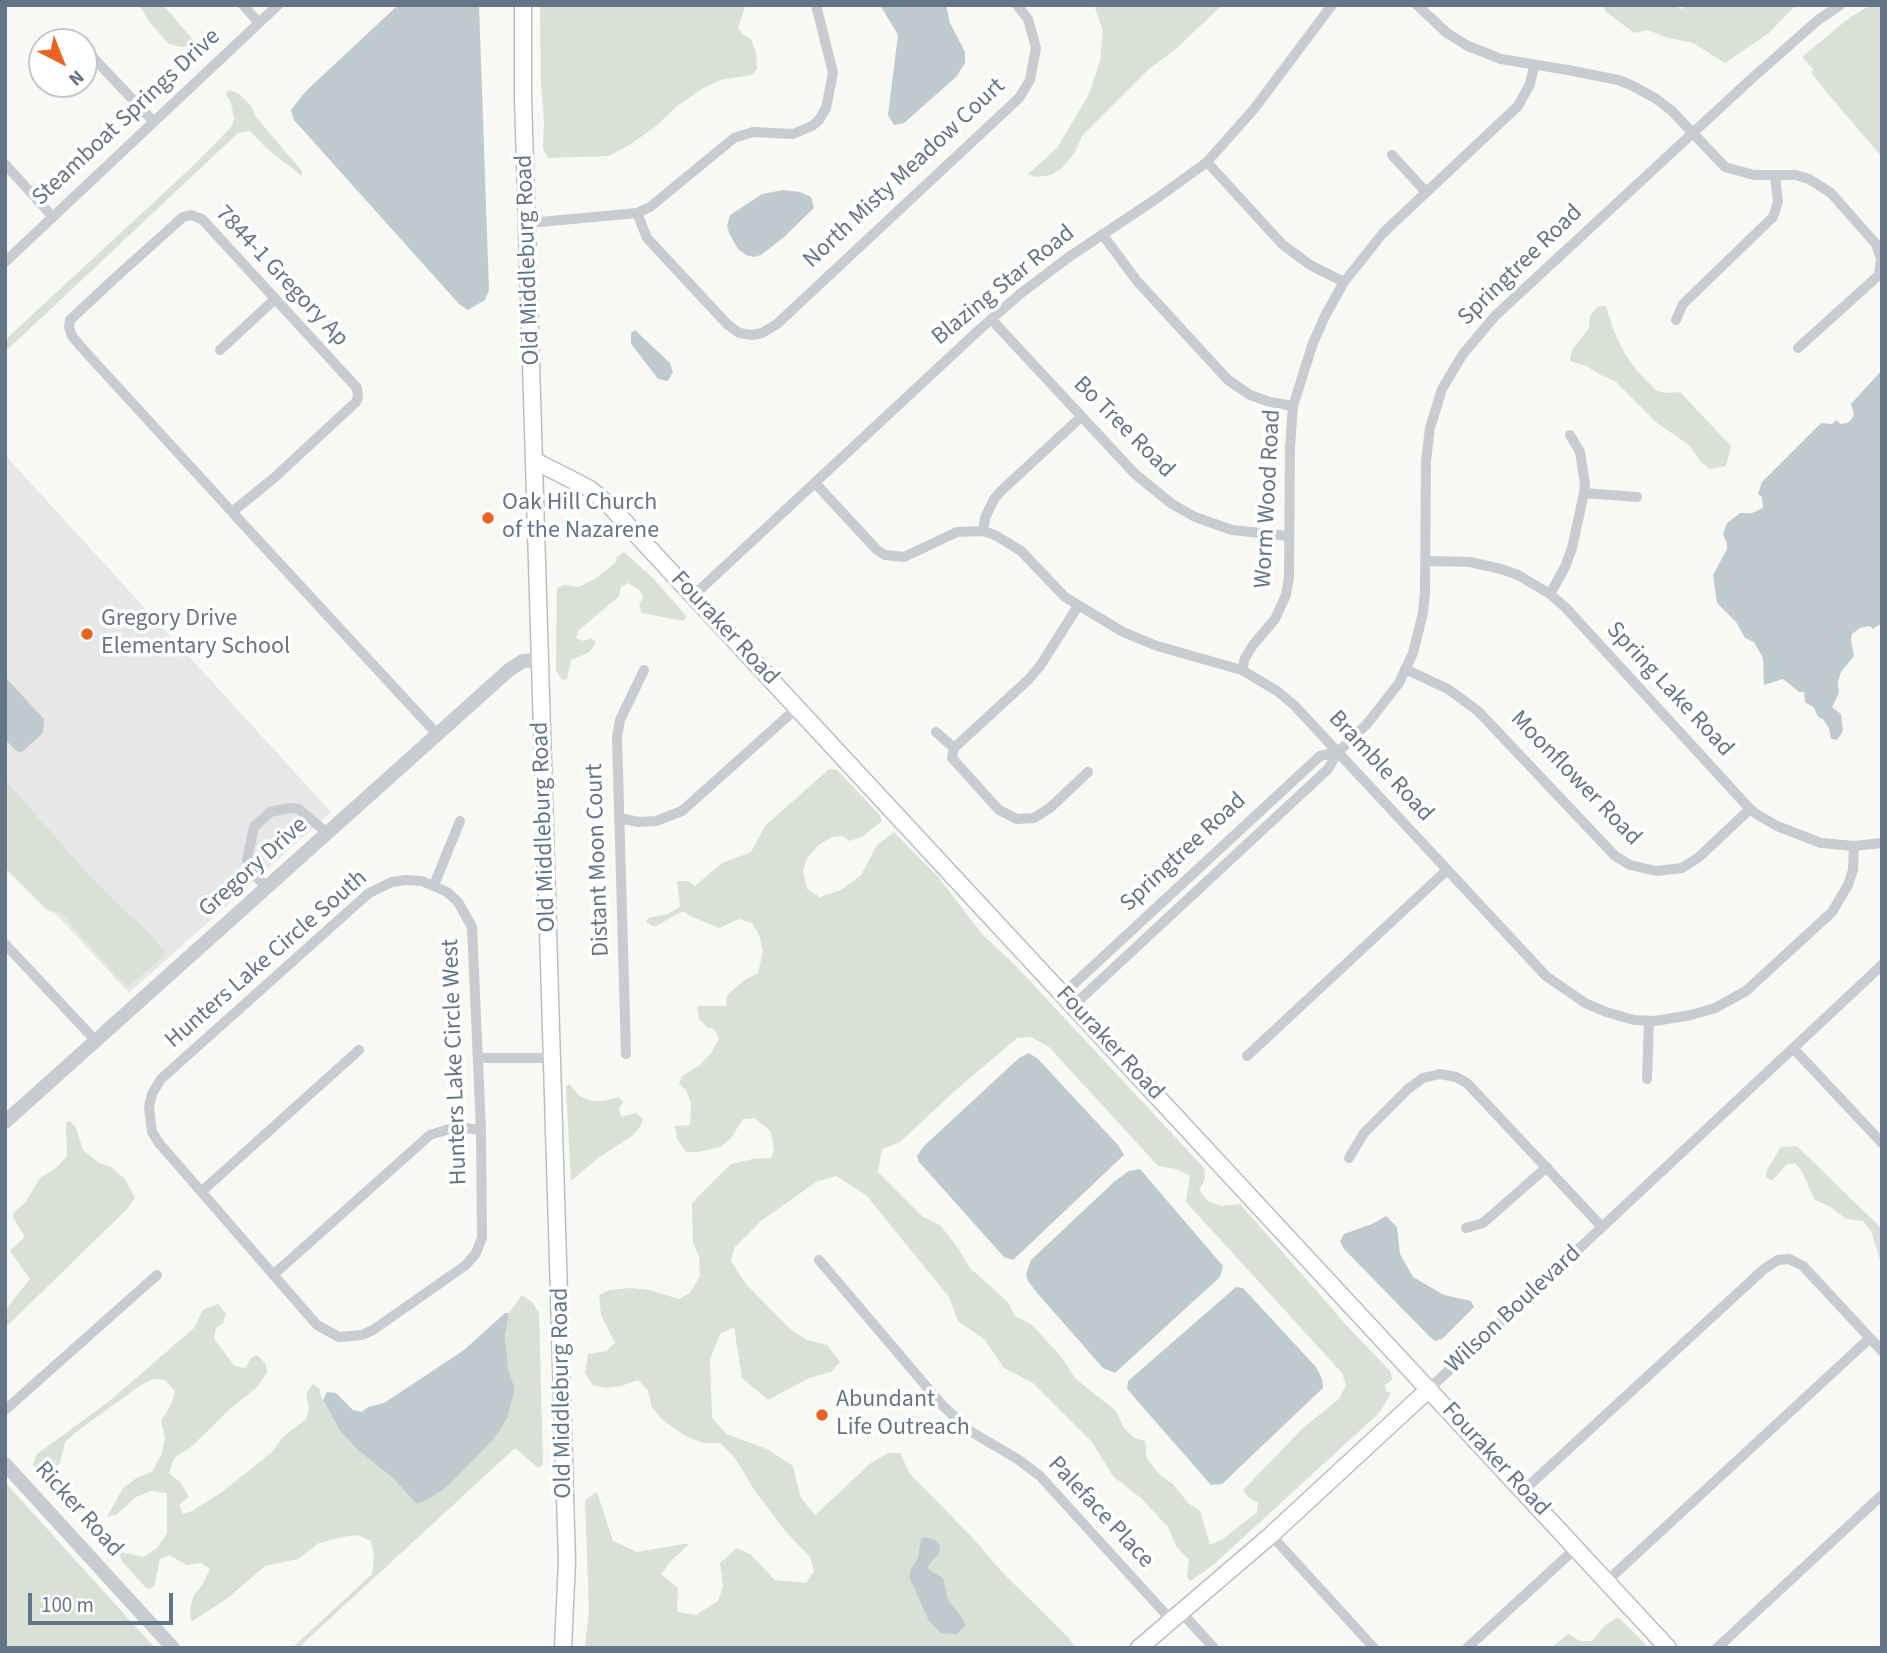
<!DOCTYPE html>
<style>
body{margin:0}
#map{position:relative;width:1887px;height:1653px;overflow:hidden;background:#f8f8f5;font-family:"Source Sans 3",sans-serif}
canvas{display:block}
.frame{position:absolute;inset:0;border:7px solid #657588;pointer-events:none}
.north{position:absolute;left:28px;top:28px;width:70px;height:70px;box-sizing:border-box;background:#fff;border:2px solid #c1c8cf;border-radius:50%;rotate:138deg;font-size:19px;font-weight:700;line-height:28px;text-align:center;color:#657588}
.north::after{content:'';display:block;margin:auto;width:24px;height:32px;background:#eb6322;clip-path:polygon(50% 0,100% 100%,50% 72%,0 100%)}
.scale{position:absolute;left:28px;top:1593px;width:145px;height:32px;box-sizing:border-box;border:4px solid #657588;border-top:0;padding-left:9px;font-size:21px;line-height:24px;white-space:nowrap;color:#657588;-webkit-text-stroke:5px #fff;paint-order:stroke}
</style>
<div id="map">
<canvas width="1887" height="1653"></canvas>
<div class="frame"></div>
<div class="north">N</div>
<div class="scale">100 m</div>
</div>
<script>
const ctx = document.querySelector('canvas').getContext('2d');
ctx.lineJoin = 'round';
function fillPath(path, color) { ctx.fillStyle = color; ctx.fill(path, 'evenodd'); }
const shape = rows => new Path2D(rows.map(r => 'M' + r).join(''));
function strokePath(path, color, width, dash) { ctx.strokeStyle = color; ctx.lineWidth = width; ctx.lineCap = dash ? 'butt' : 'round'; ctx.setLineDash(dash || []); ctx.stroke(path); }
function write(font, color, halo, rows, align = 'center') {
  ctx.font = font + ' "Source Sans 3",sans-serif'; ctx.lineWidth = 7; ctx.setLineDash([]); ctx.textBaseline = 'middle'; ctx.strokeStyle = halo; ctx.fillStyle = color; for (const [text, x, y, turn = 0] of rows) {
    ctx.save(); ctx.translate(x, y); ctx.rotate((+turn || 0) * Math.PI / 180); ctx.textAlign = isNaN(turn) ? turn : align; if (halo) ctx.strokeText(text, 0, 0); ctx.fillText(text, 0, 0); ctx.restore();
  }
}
fillPath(shape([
 [5,455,331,812,129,993,5,859]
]), '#e6e7e6');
fillPath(shape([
 [139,5,163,5,195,42,193,45,181,47,169,44,151,24],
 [540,5,746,5,738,27,742,34,751,39,756,52,757,68,752,75,720,80,702,89,677,106,656,126,631,144,609,156,548,158,543,148,544,121,541,84],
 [1094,5,1222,5,1176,49,1150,68,1082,136,1075,152,1062,168,1051,175,1036,177,1028,174,1057,148,1089,94,1100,61,1103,31],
 [1604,5,1672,5,1682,9,1688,5,1796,5,1769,33,1725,63,1693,43,1665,37,1648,30,1634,33,1605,11],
 [1871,5,1882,5,1882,157,1823,88,1811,72,1814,70,1802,57,1849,18],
 [229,90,238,93,251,106,256,117,302,171,302,176,267,149,250,131,238,133,5,352,5,340,195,164,232,126,234,118,231,103,226,94],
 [1606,306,1613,329,1625,354,1638,372,1657,391,1668,393,1680,392,1731,446,1726,466,1710,469,1701,462,1689,445,1657,423,1615,381,1601,375,1586,366,1570,361,1572,350,1589,328,1590,316,1597,307],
 [624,552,654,579,687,617,683,621,642,613,639,605,643,597,640,590,628,583,621,587,619,596,579,630,576,638,583,641,591,638,596,642,590,652,571,660,567,679,562,680,556,670,557,588,564,585,579,587,596,578,615,563,617,557],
 [829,769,837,770,880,815,882,821,863,836,850,841,842,836,832,837,819,845,807,858,803,871,807,889,820,897,841,890,861,875,877,845,894,832,938,877,983,935,1016,966,1204,1168,1205,1179,1199,1190,1208,1201,1221,1206,1240,1204,1349,1328,1391,1372,1392,1380,1385,1385,1386,1391,1391,1393,1379,1413,1212,1566,1190,1581,1187,1577,1189,1560,1176,1546,1168,1527,1143,1500,1113,1476,1092,1442,1033,1383,1004,1368,985,1340,958,1321,949,1297,866,1195,836,1176,816,1182,761,1221,734,1248,731,1261,745,1283,789,1328,807,1340,827,1345,840,1362,831,1372,809,1378,768,1400,742,1378,734,1327,720,1334,710,1359,712,1417,726,1434,767,1449,793,1466,800,1496,815,1515,871,1463,888,1453,900,1453,910,1474,970,1535,1002,1572,1069,1638,1076,1648,585,1648,589,1610,585,1500,597,1492,613,1541,637,1552,690,1543,671,1561,661,1574,678,1588,677,1612,696,1615,718,1601,723,1587,720,1563,737,1548,751,1555,775,1580,806,1583,814,1571,810,1557,785,1531,755,1491,735,1458,720,1443,704,1443,687,1437,664,1421,652,1408,648,1390,638,1380,621,1386,606,1388,593,1385,585,1373,588,1354,606,1351,615,1343,601,1315,599,1295,609,1290,630,1288,649,1290,679,1299,690,1293,700,1276,699,1257,693,1243,692,1203,731,1164,753,1159,771,1158,774,1151,771,1132,755,1118,743,1119,731,1138,721,1147,698,1152,686,1152,677,1139,675,1126,690,1125,691,1103,686,1090,679,1084,682,1076,700,1065,712,1052,719,1038,714,1029,707,1027,699,1019,697,1006,726,1006,727,995,743,981,758,973,763,951,759,935,752,923,739,919,719,928,690,916,683,911,654,927,646,922,648,918,668,914,680,907,677,881,688,881,695,886,722,863,751,852,766,825],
 [1031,1037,1049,1047,1158,1166,1176,1169,1190,1176,1186,1202,1342,1373,1346,1385,1339,1399,1303,1428,1243,1490,1248,1497,1258,1503,1257,1512,1223,1539,1210,1545,1200,1511,1188,1503,1173,1484,1159,1474,1147,1459,1145,1441,1134,1438,1123,1427,1116,1411,1076,1379,1059,1354,1031,1324,1015,1316,1008,1302,970,1268,956,1245,940,1225,923,1217,878,1172,882,1149,900,1142,957,1089,1017,1038],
 [5,780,96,883,149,933,165,952,163,957,129,986,117,976,62,914,48,911,5,868],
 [569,1084,581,1097,592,1101,603,1101,619,1097,623,1102,619,1108,621,1117,636,1113,643,1119,640,1127,632,1136,598,1158,571,1181,566,1087],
 [70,1121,76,1128,83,1150,99,1163,111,1167,125,1179,135,1198,126,1210,5,1328,5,1310,30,1279,10,1251,25,1237,13,1217,14,1212,25,1203,40,1178,56,1168,67,1156,66,1123],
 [1797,1146,1882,1229,1882,1266,1871,1231,1863,1221,1846,1219,1831,1207,1815,1200,1801,1170,1795,1163,1786,1165,1772,1181,1766,1177,1767,1170,1781,1147],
 [522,1295,532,1302,539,1313,543,1465,538,1468,515,1448,298,1648,292,1648,372,1574,374,1557,371,1541,358,1535,342,1537,319,1543,298,1559,265,1566,228,1598,191,1622,190,1609,194,1595,202,1585,210,1569,201,1563,187,1565,169,1555,160,1559,154,1587,147,1589,121,1560,118,1551,143,1557,157,1548,167,1533,167,1493,151,1491,136,1497,117,1514,107,1517,123,1488,138,1477,152,1472,162,1453,165,1438,161,1421,171,1405,175,1391,165,1380,153,1379,141,1385,80,1429,65,1442,60,1463,49,1473,39,1471,33,1465,37,1454,107,1403,194,1328,203,1310,218,1304,226,1314,223,1323,216,1328,214,1339,235,1366,246,1368,250,1359,257,1355,266,1364,267,1373,256,1388,230,1409,191,1447,174,1458,169,1473,181,1483,189,1497,179,1505,183,1514,192,1511,222,1492,272,1452,283,1437,306,1419,309,1409,306,1394,313,1384,319,1388,321,1397,340,1431,359,1451,393,1478,416,1504,448,1486,493,1440,507,1419,515,1389,508,1368,505,1336,509,1313],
 [5,1482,21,1500,155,1648,5,1648],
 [1618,1617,1649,1648,1551,1648,1568,1634,1580,1641,1592,1641,1604,1626]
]), '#d9e0d6');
fillPath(shape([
 [398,5,479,5,489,290,485,300,468,310,459,304,294,120,291,110,305,92],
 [880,5,946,5,950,23,965,52,965,63,956,77,904,123,894,125,888,115,898,35],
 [783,190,800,192,811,197,814,208,784,237,761,255,754,257,746,255,738,249,729,233,727,226,730,215,762,194],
 [635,330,670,363,673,372,668,381,658,379,635,349,631,343,631,333],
 [1882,370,1882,623,1873,629,1870,626,1860,628,1852,634,1851,639,1854,656,1841,672,1838,682,1839,693,1832,707,1841,714,1843,731,1837,740,1831,739,1829,728,1823,719,1818,717,1814,708,1805,702,1804,692,1799,692,1783,679,1764,685,1763,658,1754,642,1745,638,1736,622,1717,603,1713,575,1727,549,1727,544,1723,534,1727,523,1740,513,1752,513,1763,508,1762,497,1758,494,1762,482,1821,423,1832,424,1836,420,1841,424,1847,423,1852,419,1854,414,1851,404],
 [5,677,44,719,43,733,22,752,16,751,5,739],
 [1029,1053,1038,1059,1118,1145,1124,1155,1013,1260,1004,1257,919,1162,917,1156,924,1146,1019,1058],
 [1140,1169,1223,1266,1220,1277,1115,1373,1103,1368,1038,1294,1028,1281,1026,1274,1031,1260,1115,1181,1129,1171],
 [1386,1216,1397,1227,1400,1254,1413,1277,1444,1295,1471,1301,1474,1307,1442,1339,1435,1341,1430,1337,1343,1248,1340,1241,1344,1234,1372,1224],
 [1236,1287,1243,1288,1316,1367,1322,1379,1323,1388,1222,1484,1211,1485,1127,1389,1128,1381],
 [505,1313,509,1313,505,1336,508,1368,515,1389,507,1419,493,1440,448,1486,427,1500,416,1504,393,1478,359,1451,340,1431,323,1400,327,1392,336,1393,353,1410,362,1412,368,1407,384,1403,464,1350],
 [925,1537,935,1540,940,1546,939,1553,929,1565,928,1569,943,1578,948,1600,964,1620,965,1626,957,1634,941,1633,929,1621,909,1577,911,1569,918,1558,921,1539]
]), '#bfcacf');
const secondary = shape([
 [523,5,523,97,567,1561,563,1648],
 [535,461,590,489,609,505,1668,1648],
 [1139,1648,1271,1535,1429,1389]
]);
strokePath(secondary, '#babec4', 19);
strokePath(shape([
 [243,5,259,23],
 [1417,5,1447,33,1468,46,1501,59,1568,70,1618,80,1631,85,1655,98,1672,111,1725,167,1754,175,1796,175,1809,179,1831,193,1876,244,1881,259,1879,275,1798,348],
 [84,48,154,122],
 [1392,155,1426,192],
 [1207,162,1282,244,1310,265,1344,282],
 [5,164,53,217],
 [637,213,647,238,727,324,739,333,752,335,762,333,777,324,1019,98,1030,80,1036,48,1028,19,1017,5],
 [191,215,202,219,357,388,358,397,356,402,274,478,232,512,82,348,72,336,69,327,70,320,115,278,183,217,191,215],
 [529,223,637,213,650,207,734,138,753,132,793,134,812,126,819,120,826,108,833,73,816,5],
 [1102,234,1137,281,1228,380,1250,395,1270,402,1293,406],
 [5,262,278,5],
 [991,319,1135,474,1172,504,1195,517,1232,530,1289,536],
 [1676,320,1683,304,1773,217,1778,202,1775,175],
 [220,350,275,299],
 [815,483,877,550,885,555,904,557,957,532,983,531,995,535,1021,551,1065,597,1123,632,1157,646,1242,670,1277,691,1294,705,1546,976,1585,1003,1606,1012,1634,1020,1655,1021,1691,1015,1715,1008,1746,991,1832,912,1848,885,1853,870,1854,846],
 [1584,493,1637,497],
 [232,512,437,734],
 [983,531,985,518,994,499,1001,491,1081,417],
 [1426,561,1470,562,1501,569,1518,575,1550,594,1566,608,1750,809,1758,815,1777,826,1821,843,1854,846,1882,843],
 [1550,594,1565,567,1572,548,1584,493,1585,484,1580,452,1570,435],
 [693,596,979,330,1020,294,1069,257,1156,199,1207,162,1254,109,1332,5],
 [1405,669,1448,689,1478,711,1615,856,1630,865,1656,871,1682,868,1699,857,1750,809],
 [1242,670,1245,658,1253,645,1275,619,1286,595,1289,577,1290,447,1293,406,1313,343,1325,316,1344,282,1383,233,1518,106,1530,84,1534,66],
 [936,732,954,748],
 [954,748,1028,680,1040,666,1078,606],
 [954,748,952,758,999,810,1017,819,1034,818,1051,807,1088,772],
 [619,818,639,822,656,821,682,811,797,708],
 [405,880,422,881,447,892,458,902,472,927,481,1130,482,1238,476,1253,466,1265,373,1330,362,1335,339,1337,317,1325,159,1143,152,1132,149,1107,152,1094,161,1079,369,893,392,882,405,880],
 [434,885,460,821],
 [267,888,252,872,247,860,254,827,270,812,289,808,299,809,327,833],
 [5,944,96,1041],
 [1063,994,1320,756,1338,752],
 [1074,1005,1328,769,1338,752,1367,724,1399,683,1413,653,1423,613,1425,593,1426,461,1430,428,1442,389,1463,354,1495,316,1749,81,1818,20,1840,5],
 [1793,1048,1882,1143],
 [626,1054,617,737,620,720,644,670],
 [1247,1056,1447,870],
 [478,1058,553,1058],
 [1647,1079,1649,1021],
 [1349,1158,1364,1133,1408,1089,1423,1078,1440,1074,1456,1077,1467,1083,1602,1227],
 [201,1192,359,1050],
 [1466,1228,1483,1223,1547,1167],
 [819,1260,943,1406,970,1431,1019,1460,1040,1476,1171,1620],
 [273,1275,430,1135,456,1127,481,1130],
 [1429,1389,1882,965],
 [5,1410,157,1275],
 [1523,1491,1764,1269,1778,1260,1789,1259,1803,1266,1882,1351],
 [1271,1535,1374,1648],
 [1607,1581,1870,1338],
 [1181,1612,1214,1648],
 [1467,1648,1576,1548],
 [1717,1648,1882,1495]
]), '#c8cbcf', 10);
strokePath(shape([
 [5,1122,509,670,523,661,539,660],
 [5,1464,173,1648]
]), '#c8cbcf', 14);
strokePath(secondary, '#fff', 16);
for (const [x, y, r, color] of [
 [488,518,7,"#eb6322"],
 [87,634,7,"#eb6322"],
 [822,1415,7,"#eb6322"]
]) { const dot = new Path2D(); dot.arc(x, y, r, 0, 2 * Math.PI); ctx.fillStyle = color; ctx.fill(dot); strokePath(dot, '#fff', 2.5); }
write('24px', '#657588', '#fff', [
 ["Steamboat Springs Drive",127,118,-43],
 ["North Misty Meadow Court",905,174,-43],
 ["Old Middleburg Road",529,260,-92],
 ["Springtree Road",1521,266,-44],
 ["7844-1 Gregory Ap",281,277,47],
 ["Blazing Star Road",1004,286,-39],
 ["Bo Tree Road",1123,428,45],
 ["Worm Wood Road",1269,499,-87],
 ["Fouraker Road",724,629,47],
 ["Spring Lake Road",1669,690,47],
 ["Bramble Road",1380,767,47],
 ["Moonflower Road",1575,779,46],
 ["Old Middleburg Road",545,827,-92],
 ["Springtree Road",1184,853,-43],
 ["Distant Moon Court",599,860,-92],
 ["Gregory Drive",254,868,-42],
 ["Hunters Lake Circle South",267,960,-41],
 ["Fouraker Road",1109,1044,47],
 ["Hunters Lake Circle West",456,1062,-92],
 ["Wilson Boulevard",1514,1310,-43],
 ["Old Middleburg Road",563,1393,-91],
 ["Fouraker Road",1495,1460,47],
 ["Ricker Road",78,1510,48],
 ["Paleface Place",1100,1513,47]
]);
write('24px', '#657588', '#fff', [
 ["Oak Hill Church",502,504],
 ["of the Nazarene",502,532],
 ["Gregory Drive",101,620],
 ["Elementary School",101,648],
 ["Abundant",836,1401],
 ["Life Outreach",836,1429]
], 'left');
</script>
